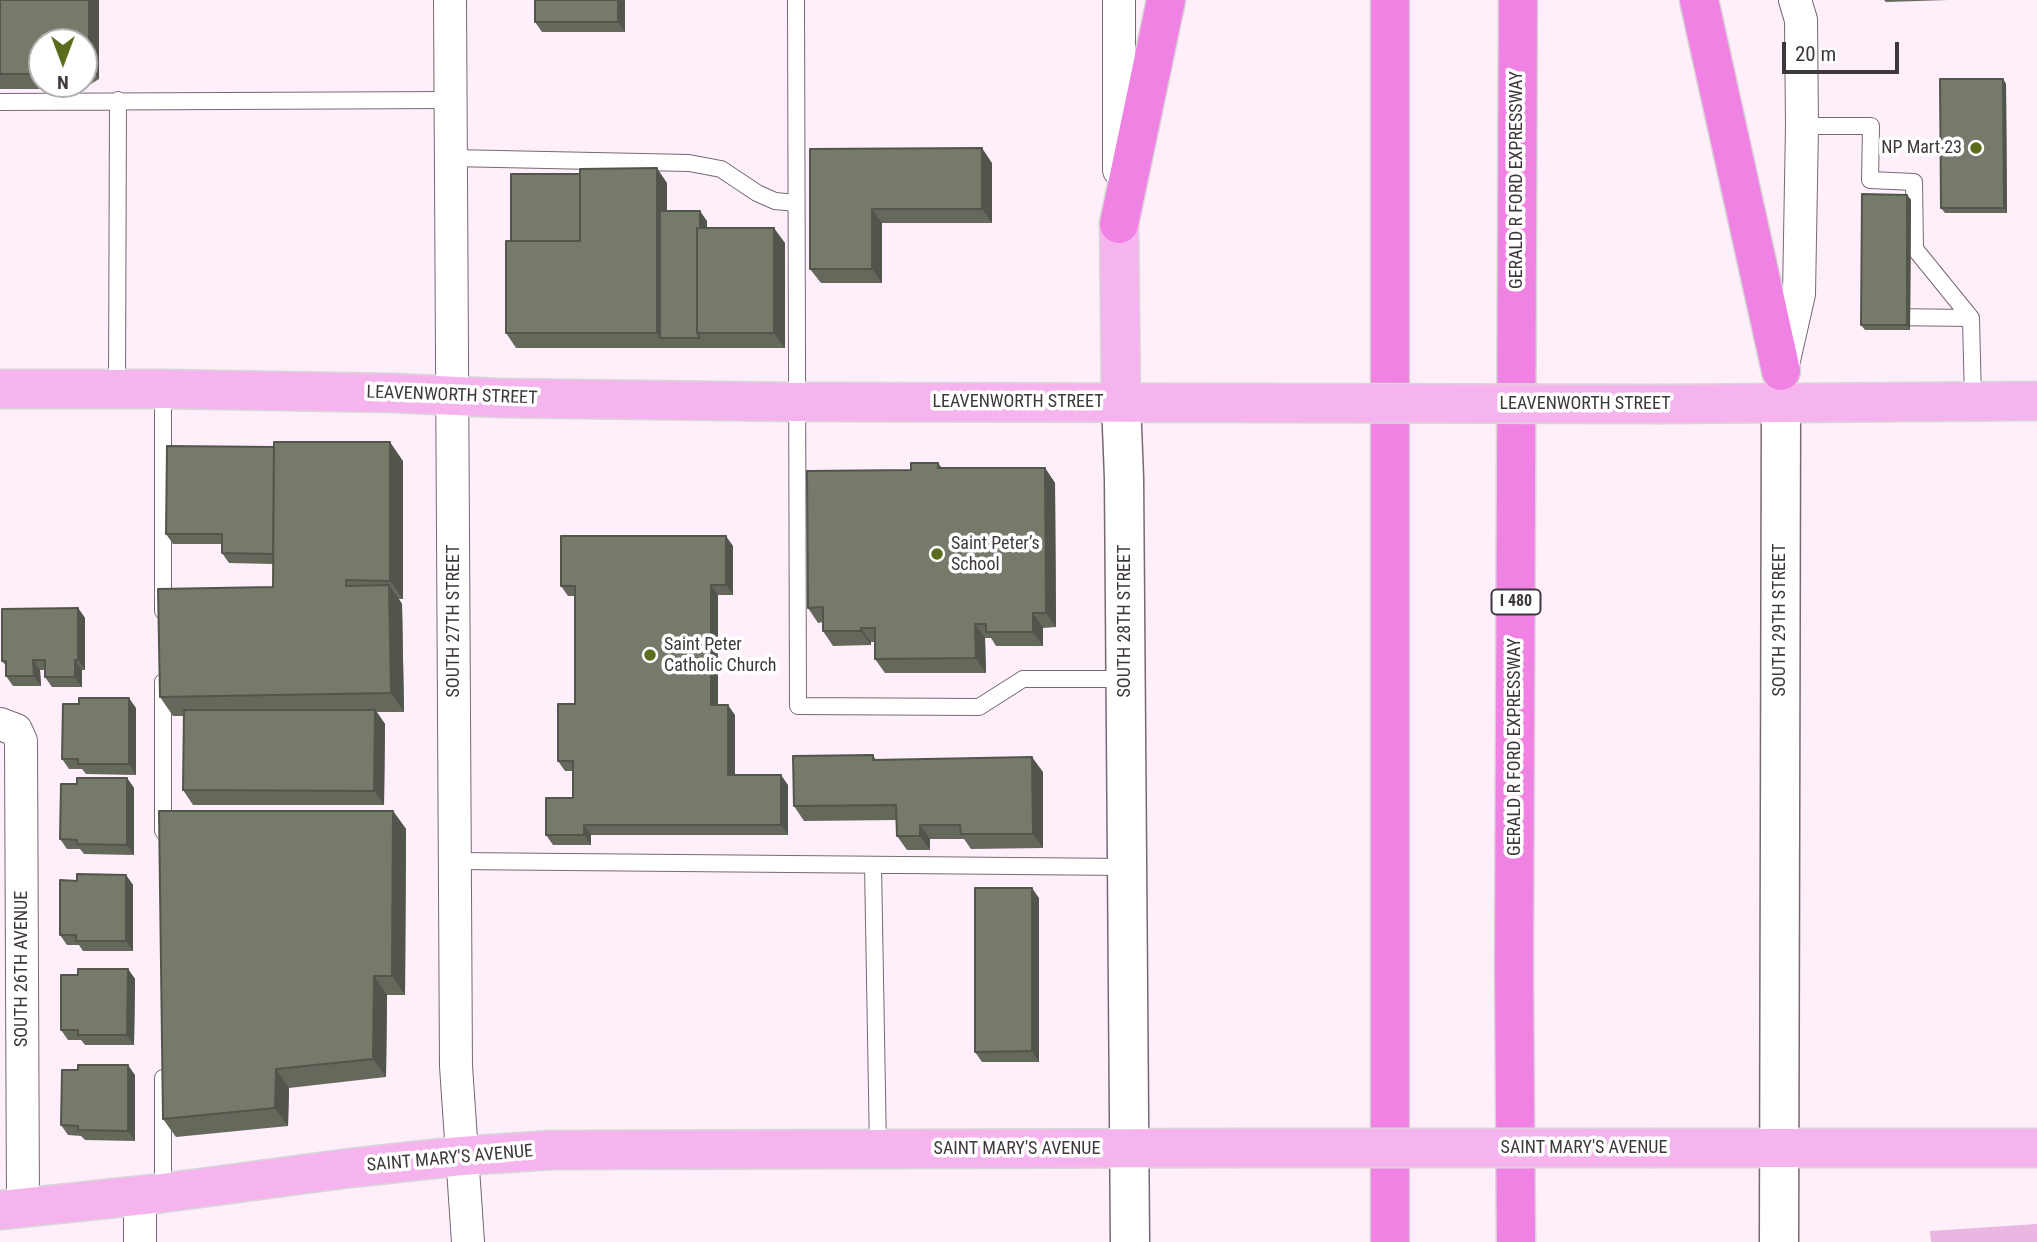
<!DOCTYPE html>
<meta charset="utf-8">
<style>
body{margin:0}
#map{position:relative;width:2037px;height:1242px;overflow:hidden;background:#feeffb;font-family:"Roboto Condensed",sans-serif}
canvas{display:block}
.north{position:absolute;left:28px;top:28px;width:70px;height:70px;box-sizing:border-box;background:#fff;border:2px solid #b2afb1;border-radius:50%;rotate:180deg;font-size:19px;font-weight:700;line-height:28px;text-align:center;color:#3e383d}
.north::after{content:'';display:block;margin:auto;width:24px;height:32px;background:#596d1c;clip-path:polygon(50% 0,100% 100%,50% 72%,0 100%)}
.scale{position:absolute;left:1782px;top:42px;width:117px;height:32px;box-sizing:border-box;border:4px solid #3e383d;border-top:0;padding-left:9px;font-size:21px;line-height:24px;white-space:nowrap;color:#3e383d;-webkit-text-stroke:5px #fff;paint-order:stroke}
</style>
<div id="map">
<canvas width="2037" height="1242"></canvas>
<div class="north">N</div>
<div class="scale">20 m</div>
</div>
<script>
const ctx = document.querySelector('canvas').getContext('2d');
ctx.lineJoin = 'round';
function fillPath(path, color) { ctx.fillStyle = color; ctx.fill(path, 'evenodd'); }
const shape = rows => new Path2D(rows.map(r => 'M' + r).join(''));
function strokePath(path, color, width, dash) { ctx.strokeStyle = color; ctx.lineWidth = width; ctx.lineCap = dash ? 'butt' : 'round'; ctx.setLineDash(dash || []); ctx.stroke(path); }
function write(font, color, halo, rows, align = 'center') {
  ctx.font = font + ' "Roboto Condensed",sans-serif'; ctx.lineWidth = 7; ctx.setLineDash([]); ctx.textBaseline = 'middle'; ctx.strokeStyle = halo; ctx.fillStyle = color; for (const [text, x, y, turn = 0] of rows) {
    ctx.save(); ctx.translate(x, y); ctx.rotate((+turn || 0) * Math.PI / 180); ctx.textAlign = isNaN(turn) ? turn : align; if (halo) ctx.strokeText(text, 0, 0); ctx.fillText(text, 0, 0); ctx.restore();
  }
}
fillPath(shape([
 [2037,1224,2037,1242,1931,1242,1930,1231]
]), '#eab7e2');
const service = shape([
 [796,0,798,706,979,707,1023,679,1126,679],
 [0,102,451,100],
 [1802,126,1871,126,1870,180,1914,182,1915,249,1971,318,1973,401],
 [451,158,689,163,721,169,757,193,775,201,796,203],
 [1888,317,1971,318],
 [117,388,118,100],
 [163,389,163,611],
 [163,682,163,831],
 [455,861,1127,867],
 [873,865,878,1149],
 [163,1078,163,1193]
]);
const minor = shape([
 [450,0,456,1066,468,1242],
 [1119,0,1119,170],
 [1782,369,1799,294,1802,126,1801,20,1795,0],
 [0,724,16,730,21,741,23,1208],
 [140,1195,140,1242]
]);
const secondary = shape([
 [1121,402,1124,478,1130,1242],
 [1779,1242,1781,403]
]);
const primary = shape([
 [1119,224,1121,402],
 [0,389,163,389,395,393,498,398,797,402,1263,403],
 [1661,404,2037,401],
 [1656,1148,2037,1148],
 [0,1210,163,1193,350,1168,461,1156,552,1150,1234,1148]
]);
const motorway = shape([
 [1699,0,1781,371],
 [1119,224,1166,0],
 [1390,1242,1390,0],
 [1516,1242,1514,967,1518,0]
]);
strokePath(service, '#766974', 18);
strokePath(minor, '#766974', 34);
strokePath(secondary, '#766974', 41);
strokePath(primary, '#d8d7d8', 41);
strokePath(motorway, '#d8d7d8', 41);
strokePath(service, '#fff', 16);
strokePath(minor, '#fff', 32);
strokePath(secondary, '#fff', 38);
strokePath(primary, '#f6b4ef', 38);
strokePath(motorway, '#f082e4', 38);
const primaryBridge = shape([
 [1263,403,1661,404],
 [1234,1148,1656,1148]
]);
strokePath(primaryBridge, '#d8d7d8', 41, []);
strokePath(primaryBridge, '#f6b4ef', 38);
fillPath(shape([
 [0,0,99,0,99,79,83,89,0,89],
 [42,42,84,42,84,84,42,84],
 [625,0,625,32,542,32,535,22],
 [1884,0,1948,0,1886,2],
 [2003,79,2006,84,2007,213,1945,213,1941,208],
 [810,149,992,163,992,223,882,223,882,283,821,283,810,269],
 [667,183,667,211,707,221,707,228,785,243,785,348,516,348,506,333,511,241],
 [1907,195,1911,200,1910,330,1865,330,1861,325],
 [403,461,403,599,399,599,402,604,404,712,377,712,385,724,384,805,193,805,183,790,184,716,173,716,160,697,273,587,273,564,229,563,222,553,222,544,173,544,166,534],
 [938,463,942,468,1045,468,1055,483,1056,627,1043,628,1043,646,996,646,991,638,985,638,986,673,885,673,875,659,875,642,871,642,871,645,833,646,823,631,823,622,818,623,808,608],
 [733,546,733,595,718,595,718,705,735,715,735,775,788,785,788,835,591,835,591,845,553,845,546,835,573,798,573,771,565,771,558,761,575,704,575,596,568,596,561,586],
 [78,608,85,618,85,670,82,670,82,687,52,687,45,677,45,670,40,670,41,686,13,686,6,676,6,666,2,661],
 [136,708,136,775,86,774,82,769,69,769,62,759],
 [873,755,876,760,1043,772,1043,848,971,849,964,839,930,839,930,850,907,850,897,836,897,820,804,821,794,806],
 [127,778,134,788,134,855,84,854,80,849,67,849,60,839,77,784],
 [393,811,406,829,405,995,387,995,386,1077,289,1088,288,1126,176,1137,163,1119],
 [126,875,133,885,133,951,83,951,79,945,67,945,60,935,77,881],
 [1039,898,1039,1062,982,1062,975,1052],
 [128,969,135,979,134,1045,85,1045,81,1040,68,1040,61,1030,78,975],
 [135,1075,135,1141,85,1140,81,1136,68,1135,61,1125]
]), '#65695c');
fillPath(shape([
 [89,0,99,0,99,79,89,65],
 [618,0,625,0,625,32,618,22],
 [2003,79,2006,84,2007,213,2004,208],
 [982,148,992,163,992,223,982,209],
 [657,168,667,183,667,338,660,338,657,333],
 [1907,195,1911,200,1910,330,1907,325],
 [872,209,882,223,882,283,872,269],
 [700,211,707,221,707,333,700,333],
 [774,228,785,243,785,348,774,333],
 [390,442,403,461,403,599,390,581],
 [1045,468,1055,483,1056,627,1046,613],
 [726,536,733,546,733,595,726,585],
 [389,585,402,604,404,712,391,693],
 [711,585,718,595,718,715,711,705],
 [78,608,85,618,85,670,78,660],
 [1033,613,1043,628,1043,646,1033,632],
 [975,624,985,638,986,673,976,658],
 [861,628,871,642,871,645,861,631],
 [33,660,40,670,41,686,34,676],
 [75,660,82,670,82,687,75,677],
 [129,698,136,708,136,775,129,764],
 [728,705,735,715,735,785,728,775],
 [375,710,385,724,384,805,374,791],
 [1032,757,1043,772,1043,848,1033,834],
 [781,775,788,785,788,835,781,825],
 [127,778,134,788,134,855,127,845],
 [393,811,406,829,405,995,392,976],
 [584,825,591,835,591,845,584,835],
 [920,825,930,839,930,850,920,836],
 [126,875,133,885,133,951,126,941],
 [1032,888,1039,898,1039,1062,1032,1051],
 [128,969,135,979,134,1045,127,1035],
 [374,976,387,995,386,1077,373,1059],
 [128,1065,135,1075,135,1141,128,1131],
 [276,1069,289,1088,288,1126,275,1108]
]), '#52554b');
const building = shape([
 [0,0,89,0,89,65,84,68,84,42,42,42,42,74,0,74,0,0],
 [535,0,618,0,618,22,535,22,535,0],
 [1940,79,2003,79,2004,208,1941,208,1940,79],
 [982,148,982,209,872,209,872,269,810,269,810,149,982,148],
 [657,168,657,333,506,333,506,241,580,241,580,169,657,168],
 [511,174,580,174,580,241,511,241,511,174],
 [1862,194,1907,195,1907,325,1861,325,1862,194],
 [660,211,700,211,700,228,697,228,697,333,700,338,660,338,660,211],
 [697,228,774,228,774,333,697,333,697,228],
 [274,442,390,442,390,581,346,580,346,586,389,585,391,693,160,697,158,589,273,587,274,442],
 [167,446,274,447,273,554,222,553,222,534,166,534,167,446],
 [911,463,938,463,938,468,1045,468,1046,613,1033,613,1033,632,986,632,986,624,975,624,976,658,875,659,875,628,861,628,861,631,823,631,823,607,808,608,807,471,911,470,911,463],
 [561,536,726,536,726,585,711,585,711,705,728,705,728,775,781,775,781,825,584,825,584,835,546,835,546,798,573,798,573,761,558,761,558,704,575,704,575,586,561,586,561,536],
 [78,608,78,660,75,660,75,677,45,677,45,660,33,660,34,676,6,676,6,661,2,661,2,609,78,608],
 [79,698,129,698,129,764,78,764,78,759,62,759,63,704,79,704,79,698],
 [184,710,375,710,374,791,183,790,184,710],
 [873,755,873,760,1032,757,1033,834,961,834,960,825,920,825,920,836,897,836,896,805,794,806,793,756,873,755],
 [77,778,127,778,127,845,77,844,77,840,60,839,61,784,77,784,77,778],
 [159,811,393,811,392,976,374,976,373,1059,276,1069,275,1108,163,1119,159,811],
 [77,874,126,875,126,941,76,941,76,935,60,935,60,880,77,881,77,874],
 [975,888,1032,888,1032,1051,975,1052,975,888],
 [78,969,128,969,127,1035,78,1035,78,1030,61,1030,61,975,78,975,78,969],
 [78,1065,128,1065,128,1131,78,1130,78,1126,61,1125,62,1070,78,1070,78,1065]
]);
fillPath(building, '#757a6b');
strokePath(building, '#52554b', 2);
for (const [x, y, r, color] of [
 [1976,148,7,"#596d1c"],
 [937,554,7,"#596d1c"],
 [650,655,7,"#596d1c"]
]) { const dot = new Path2D(); dot.arc(x, y, r, 0, 2 * Math.PI); ctx.fillStyle = color; ctx.fill(dot); strokePath(dot, '#fff', 2.5); }
for (const [x, y, w] of [
 [1516,602,49]
]) { const box = new Path2D(); box.roundRect(x - w / 2, y - 12.5, w, 25, 5); ctx.fillStyle = '#fff'; ctx.fill(box); strokePath(box, '#3e383d', 2); }
write('bold 16px', '#3e383d', null, [
 ["I 480",1516,602]
]);
write('18px', '#3e383d', '#fff', [
 ["NP Mart 23",1962,148,"right"],
 ["Saint Peter’s",951,544],
 ["School",951,565],
 ["Saint Peter",664,645],
 ["Catholic Church",664,666]
], 'left');
write('18px', '#3e383d', '#fff', [
 ["GERALD R FORD EXPRESSWAY",1517,180,-90],
 ["LEAVENWORTH STREET",452,396,2],
 ["LEAVENWORTH STREET",1018,402],
 ["LEAVENWORTH STREET",1585,404],
 ["SOUTH 29TH STREET",1780,620,-90],
 ["SOUTH 27TH STREET",454,621,-90],
 ["SOUTH 28TH STREET",1125,621,-90],
 ["GERALD R FORD EXPRESSWAY",1515,747,-90],
 ["SOUTH 26TH AVENUE",22,969,-90],
 ["SAINT MARY'S AVENUE",1584,1148],
 ["SAINT MARY'S AVENUE",1017,1149],
 ["SAINT MARY'S AVENUE",450,1159,-5]
]);
</script>
